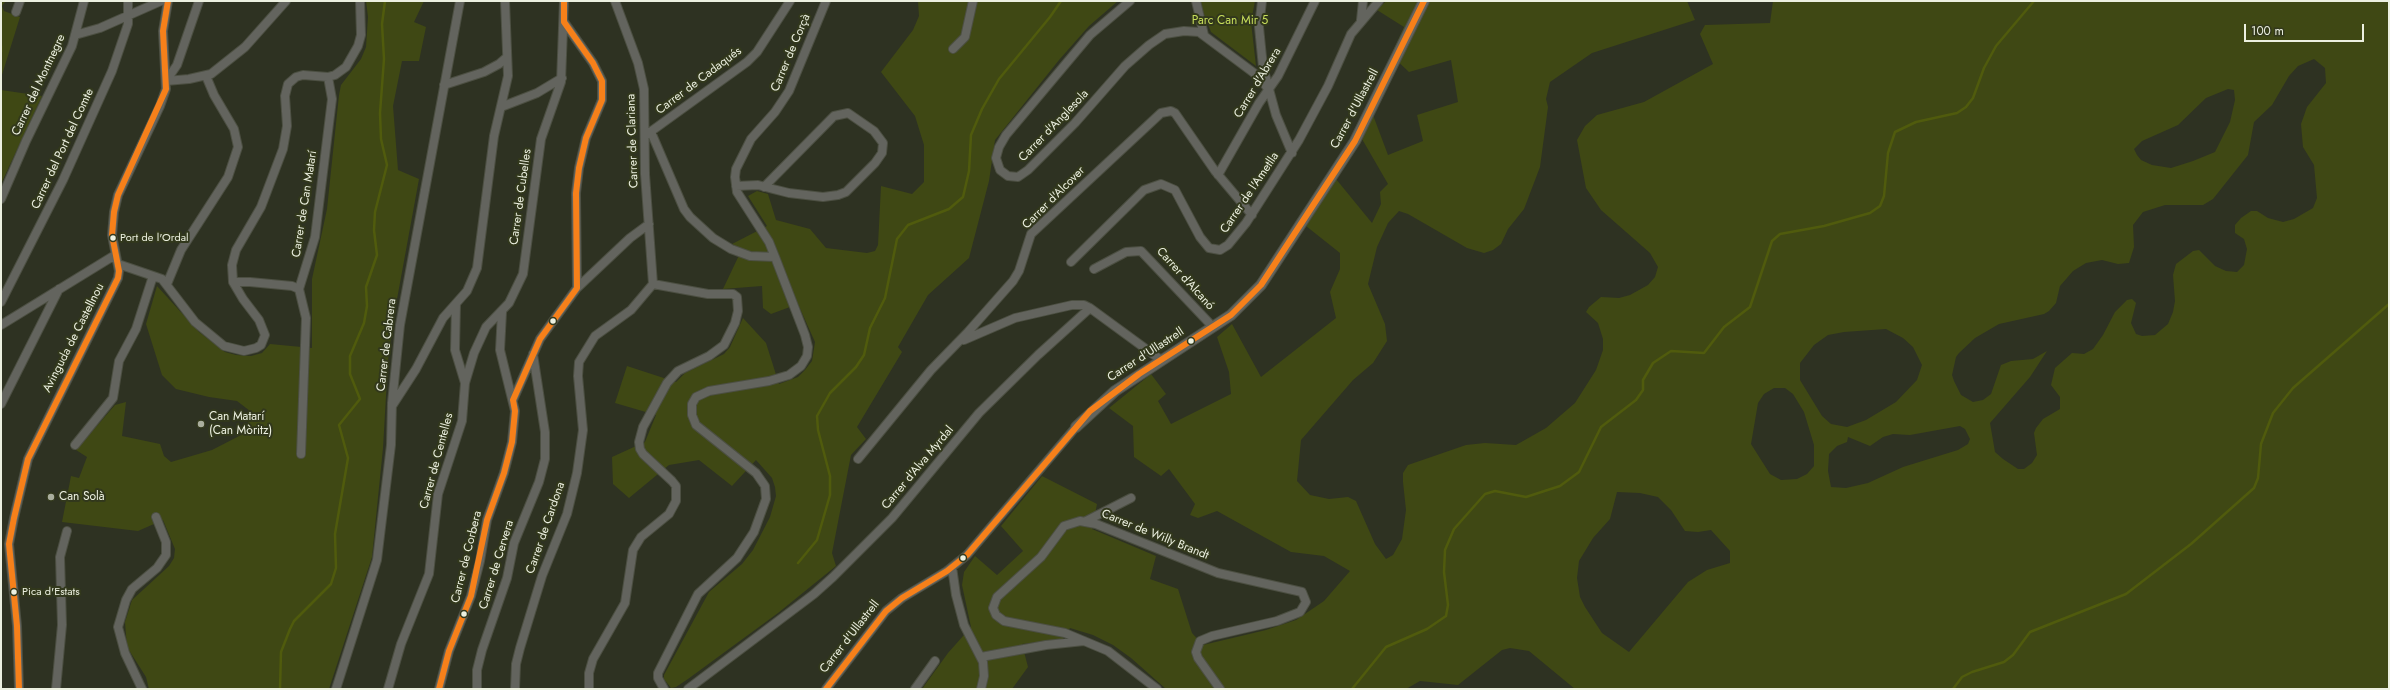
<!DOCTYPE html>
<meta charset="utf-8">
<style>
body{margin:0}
#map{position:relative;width:2390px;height:690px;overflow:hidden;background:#2e3222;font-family:Jost,sans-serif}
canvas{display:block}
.frame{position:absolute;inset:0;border:2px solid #ecf0e0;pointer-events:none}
.scale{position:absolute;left:2244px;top:24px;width:120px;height:18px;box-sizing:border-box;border:2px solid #ecf0e0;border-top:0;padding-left:5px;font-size:12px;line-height:14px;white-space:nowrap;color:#ecf0e0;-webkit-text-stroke:3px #32381c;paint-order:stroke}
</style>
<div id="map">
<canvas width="2390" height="690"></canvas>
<div class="frame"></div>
<div class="scale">100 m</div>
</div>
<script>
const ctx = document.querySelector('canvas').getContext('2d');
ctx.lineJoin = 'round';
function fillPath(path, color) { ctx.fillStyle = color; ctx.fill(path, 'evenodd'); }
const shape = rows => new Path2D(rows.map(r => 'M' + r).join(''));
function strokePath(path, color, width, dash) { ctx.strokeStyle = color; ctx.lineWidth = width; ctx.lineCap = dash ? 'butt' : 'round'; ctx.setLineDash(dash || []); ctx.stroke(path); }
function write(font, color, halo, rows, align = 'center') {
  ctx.font = font + ' Jost,sans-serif'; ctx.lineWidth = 4; ctx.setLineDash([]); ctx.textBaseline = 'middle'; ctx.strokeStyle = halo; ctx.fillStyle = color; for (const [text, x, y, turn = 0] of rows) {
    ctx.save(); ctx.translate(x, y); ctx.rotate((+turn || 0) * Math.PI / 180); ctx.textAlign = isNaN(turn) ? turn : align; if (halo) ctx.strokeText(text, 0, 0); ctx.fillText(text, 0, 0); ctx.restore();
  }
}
fillPath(shape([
 [1,1,6,1,2,6,4,11,20,17,1,78],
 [366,1,424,1,414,22,426,27,419,61,402,61,393,106,398,170,419,179,393,321,388,361,383,448,372,557,329,689,149,689,146,677,127,647,125,622,132,600,169,566,174,558,175,549,163,520,138,531,62,522,71,476,79,478,87,457,76,450,115,405,126,402,122,436,160,444,164,456,171,462,212,450,247,432,250,411,237,401,209,397,176,389,162,375,146,324,157,286,199,332,225,352,236,355,251,356,262,353,270,344,312,348,312,279,327,209,339,95,341,85,361,59,366,47,368,17],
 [918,1,1118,1,1089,26,1059,60,995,140,989,181,969,258,928,295,898,347,902,352,857,427,866,439,851,455,832,553,836,566,778,613,688,679,676,687,671,688,664,679,664,675,709,592,742,564,753,550,770,517,776,496,775,487,772,478,756,460,732,486,699,460,669,465,629,498,613,484,612,457,645,442,656,415,615,403,627,366,676,382,685,373,724,354,730,347,743,318,766,343,779,384,798,377,805,370,812,361,815,342,798,304,771,314,763,308,762,286,723,289,742,249,732,244,767,226,748,196,757,191,768,194,776,220,810,229,826,248,867,253,875,251,878,245,881,186,912,194,924,182,924,145,915,116,881,72,913,30,919,16],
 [1199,1,1255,1,1251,22,1256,66,1211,32],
 [1386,1,1687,1,1695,20,1592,53,1550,82,1546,99,1548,107,1540,167,1524,209,1508,229,1501,244,1493,250,1484,253,1467,248,1408,214,1399,211,1388,223,1377,247,1368,284,1385,324,1387,341,1373,363,1353,380,1301,440,1297,481,1310,495,1329,499,1348,497,1356,501,1375,544,1386,559,1393,555,1402,539,1406,510,1403,482,1403,473,1408,465,1466,445,1485,443,1516,445,1546,428,1575,403,1596,370,1603,350,1603,339,1598,323,1586,312,1589,307,1601,297,1619,298,1630,295,1648,285,1655,277,1658,267,1650,253,1601,210,1586,188,1577,140,1585,126,1597,115,1644,102,1713,64,1700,34,1705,25,1770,23,1773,1,2389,1,2389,689,1575,689,1529,651,1510,648,1502,650,1458,685,1420,681,1406,689,1166,689,1131,658,1113,645,1093,635,1070,628,1063,639,1022,644,1028,667,1012,689,922,689,948,653,971,627,962,585,964,572,975,556,997,575,1023,551,1001,526,1042,476,1097,504,1092,529,1156,556,1150,579,1178,589,1192,633,1203,645,1266,630,1296,620,1324,601,1350,571,1324,556,1291,552,1217,511,1198,518,1190,515,1195,504,1169,469,1161,476,1134,457,1133,426,1109,408,1151,374,1166,394,1158,401,1171,424,1231,394,1229,372,1217,337,1232,324,1261,377,1336,318,1330,292,1340,269,1340,253,1306,226,1336,179,1372,223,1381,204,1380,192,1388,184,1362,139,1373,115,1388,155,1423,141,1417,115,1458,102,1451,60,1409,72,1391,55,1404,27,1377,10],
 [2314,59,2325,68,2326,83,2307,107,2301,124,2303,147,2314,165,2317,198,2313,208,2294,219,2283,222,2268,218,2257,211,2251,211,2241,218,2235,225,2235,233,2244,239,2247,249,2244,265,2237,272,2226,271,2215,266,2199,250,2193,251,2176,264,2173,275,2175,301,2173,312,2168,324,2155,335,2142,336,2136,334,2131,323,2136,303,2132,299,2127,300,2115,312,2103,335,2093,349,2084,354,2072,353,2055,368,2051,385,2060,397,2060,409,2043,419,2036,428,2034,433,2037,455,2032,463,2024,469,2018,469,2003,459,1995,452,1990,423,2030,377,2047,351,2033,359,2011,361,2001,365,1991,394,1983,400,1973,402,1961,395,1954,381,1952,375,1956,357,1959,353,1975,338,1999,324,2044,314,2049,311,2056,303,2060,286,2073,271,2086,263,2102,260,2118,264,2129,263,2134,247,2133,225,2143,212,2165,205,2203,205,2213,199,2248,155,2254,122,2272,105,2289,76,2298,66],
 [2228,89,2234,90,2235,100,2230,122,2215,152,2193,161,2171,168,2152,165,2141,160,2137,155,2134,149,2142,141,2178,125,2206,98],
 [1886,329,1903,338,1913,347,1922,365,1917,380,1896,402,1866,420,1847,427,1831,424,1822,416,1800,380,1800,363,1814,345,1828,335,1844,332],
 [1774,388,1785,388,1793,394,1804,412,1814,445,1814,466,1807,474,1797,479,1781,480,1770,474,1751,444,1758,403,1764,394],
 [1960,426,1965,429,1970,439,1968,444,1958,450,1903,467,1868,483,1846,488,1831,487,1828,471,1829,454,1837,446,1847,442,1848,437,1870,446,1883,437,1893,434,1910,435],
 [1617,492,1640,493,1658,497,1671,510,1685,531,1698,532,1711,530,1730,551,1730,563,1707,570,1688,582,1629,652,1602,633,1585,607,1580,597,1577,578,1579,561,1593,538,1610,519],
 [1,90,42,96,1,184]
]), '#3f4814');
strokePath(shape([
 [1,46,1,52],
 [798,563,817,540,830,495,830,476,818,430,817,416,830,393,856,367,864,355,870,328,885,298,897,239,908,225,949,209,963,197,969,171,971,135,982,109,999,79,1050,17,1061,1],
 [280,689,281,652,290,629,294,621,331,584,336,568,335,534,348,458,339,425,360,399,350,374,350,356,364,323,367,306,366,287,377,255,374,230,375,212,387,165,381,139,380,113,384,59,382,24,385,1],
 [1352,689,1386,647,1427,629,1446,616,1448,605,1444,572,1445,550,1454,529,1485,494,1495,491,1526,497,1560,486,1579,472,1601,427,1636,400,1643,390,1643,380,1653,363,1671,351,1704,353,1724,327,1750,307,1772,241,1780,234,1824,226,1870,213,1880,206,1884,196,1888,153,1895,132,1916,122,1957,113,1966,107,1973,98,1984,68,1996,46,2034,1],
 [1953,689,1962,677,1972,672,2004,662,2013,655,2030,632,2126,594,2191,544,2254,488,2258,478,2261,444,2273,413,2293,388,2389,304]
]), '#505b0d', 2.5);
const minor = shape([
 [615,1,638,63,644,89,645,174,653,284],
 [1130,1,1090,35,1006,135,999,147,996,158,1000,170,1008,176,1018,177,1028,170,1075,123,1125,66,1149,45,1165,34,1184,31,1199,32,1258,76,1269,90],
 [1196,1,1204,35],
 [1262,1,1259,27,1263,67,1276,115,1292,153],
 [16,12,20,1],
 [1361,20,1363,1],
 [564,22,593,63,602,81,602,100,586,138,579,168,576,193,577,288],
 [75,35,100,28,161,1],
 [953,49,965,37,973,1],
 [166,81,189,79,211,74,245,47,286,1],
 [166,81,177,65,199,1],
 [444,85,484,72,499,64,507,57],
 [501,107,537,93,562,78],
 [651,132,684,209,690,217,713,238,731,249,750,256,775,257,769,242,737,192,735,177,736,169,751,139,775,112,789,91,826,1],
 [646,135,747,62,757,52,790,1],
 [1218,175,1259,103,1278,76,1315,1],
 [736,186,758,185,773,189,789,193,823,197,838,195,846,192,875,163,882,153,883,143,874,131,848,113,834,116,764,187],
 [1,199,26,141,72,46,84,1],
 [1071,262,1144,190,1161,184,1175,190,1200,237,1209,248,1220,250,1228,245,1246,223,1299,140,1328,86,1351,34,1379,1],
 [118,264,162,279,195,322,224,346,244,351,256,348,261,345,265,335,259,320,243,299,233,282,232,265,236,250,261,207,283,149,287,126,285,96,288,84,296,77,303,75,328,77,335,75,346,67,358,46,361,35,360,1],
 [1094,269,1126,252,1141,251,1213,327],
 [233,282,250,282,292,286,299,289],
 [167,284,181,250,228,177,238,147,234,129,214,95,206,76],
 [1,302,63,180,112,71,128,24,128,1],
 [1,325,115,255],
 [964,340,1015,318,1072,305,1084,305,1090,308],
 [465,383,474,353,486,327,509,303,523,274,541,139,561,82,564,1],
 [513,400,540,339,577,288,630,238,649,224],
 [1,404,59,289],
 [392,406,416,369,443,318,467,291,477,268,494,136,508,76,505,1],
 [75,445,113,398,119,361,136,329,153,276],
 [301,454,306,318,299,289,315,237,332,99,328,77],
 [858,459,931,370,968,332,1013,281,1019,271,1031,234,1161,113,1171,111,1175,113,1215,171,1252,215],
 [1086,521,1131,498],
 [952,567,956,595,964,625,983,662,984,676,981,689],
 [981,657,1046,645,1084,641],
 [19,689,17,626,9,544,14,518,28,459,118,278,119,271,112,235,114,212,118,195,160,106,166,89,163,31,168,1],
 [56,689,62,625,60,557,67,531],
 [142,689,125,653,118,627,126,600,132,589,157,568,166,555,166,542,156,517],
 [336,689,377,560,391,445,392,403,400,325,460,1],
 [388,689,401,644,429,574,438,494,462,421,465,383,455,350,456,304],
 [439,689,449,651,471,596,480,561,487,520,504,473,512,442,515,411,500,350,502,312],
 [477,689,477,670,482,650,507,578,514,543,539,482,545,459,545,432,533,354],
 [515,689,516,664,520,648,542,576,567,514,577,473,583,430,578,376,579,362,595,336,631,310,653,284],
 [589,689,589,673,593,659,625,603,633,550,641,537,669,514,676,501,676,486,672,481,643,454,640,449,639,442,643,427,667,383,678,371,709,356,724,345,735,323,738,311,737,297,733,294,708,294,653,284],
 [664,689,658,678,658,673,698,594,737,558,754,532,766,499,765,486,756,473,696,425,692,415,692,404,696,397,709,391,769,381,789,375,801,366,807,356,808,347,805,335,775,257],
 [688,689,814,594,833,577,892,518,979,413,1038,355,1090,308,1161,360],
 [826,689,886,611,902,598,947,571,967,555,1076,427],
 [915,689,935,661],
 [1157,689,1108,651,1065,633,1004,621,996,615,993,608,997,597,1041,557,1064,526,1080,521,1096,524,1218,573,1302,592,1306,602,1300,612,1277,621,1212,636,1200,641,1196,652,1198,658,1220,689]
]);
const tertiary = shape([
 [1076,427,1115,391,1231,315,1261,285,1355,141,1424,1]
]);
strokePath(minor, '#4c4f42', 10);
strokePath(tertiary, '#4c4f42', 12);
strokePath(minor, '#63645e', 8);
strokePath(tertiary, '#63645e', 10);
strokePath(shape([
 [19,689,17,626,9,544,14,518,28,459,118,278,119,271,112,235,114,212,118,195,166,89,163,31,168,1],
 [439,689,449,651,471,596,487,520,504,473,512,442,515,411,513,400,540,339,577,288,576,193,579,168,586,138,602,100,602,81,593,63,564,22,564,1],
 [826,689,886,611,902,598,947,571,967,555,1090,411,1139,374,1231,315,1261,285,1355,141,1424,1]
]), '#f6801a', 6);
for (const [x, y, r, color] of [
 [113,238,3.5,"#ecf0e0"],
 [553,321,3.5,"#ecf0e0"],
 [1191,341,3.5,"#ecf0e0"],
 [201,424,4,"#aaae9e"],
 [51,497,4,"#aaae9e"],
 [963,558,3.5,"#ecf0e0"],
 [14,592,3.5,"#ecf0e0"],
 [464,614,3.5,"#ecf0e0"]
]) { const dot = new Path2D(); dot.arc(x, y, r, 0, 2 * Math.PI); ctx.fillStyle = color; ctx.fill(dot); strokePath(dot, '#32381c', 1.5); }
write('11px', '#ecf0e0', '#32381c', [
 ["Port de l'Ordal",120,238],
 ["Pica d'Estats",22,592]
], 'left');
write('12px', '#c7de5b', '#32381c', [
 ["Parc Can Mir 5",1230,21]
]);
write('12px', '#ecf0e0', '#32381c', [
 ["Carrer de Corçà",791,53,-67],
 ["Carrer de Cadaqués",699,81,-37],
 ["Carrer d'Abrera",1258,83,-59],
 ["Carrer del Montnegre",39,85,-65],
 ["Carrer d'Ullastrell",1355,109,-62],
 ["Carrer d'Anglesola",1054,126,-46],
 ["Carrer de Clariana",633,141,-92],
 ["Carrer del Port del Comte",63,149,-65],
 ["Carrer de l'Ametlla",1250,193,-56],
 ["Carrer de Cubelles",521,197,-82],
 ["Carrer d'Alcover",1054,198,-45],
 ["Carrer de Can Matarí",305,204,-81],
 ["Carrer d'Alcanó",1185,279,48],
 ["Avinguda de Castellnou",74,338,-63],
 ["Carrer de Cabrera",387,345,-83],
 ["Carrer d'Ullastrell",1146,355,-33],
 ["Carrer de Centelles",437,461,-75],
 ["Carrer d'Alva Myrdal",918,468,-50],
 ["Carrer de Cardona",546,528,-71],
 ["Carrer de Willy Brandt",1155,535,22],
 ["Carrer de Corbera",467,557,-76],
 ["Carrer de Cervera",497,565,-73],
 ["Carrer d'Ullastrell",850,637,-52]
]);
write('12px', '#ecf0e0', '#32381c', [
 ["Can Matarí",209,417],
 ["(Can Mòritz)",209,431],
 ["Can Solà",59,497]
], 'left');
</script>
